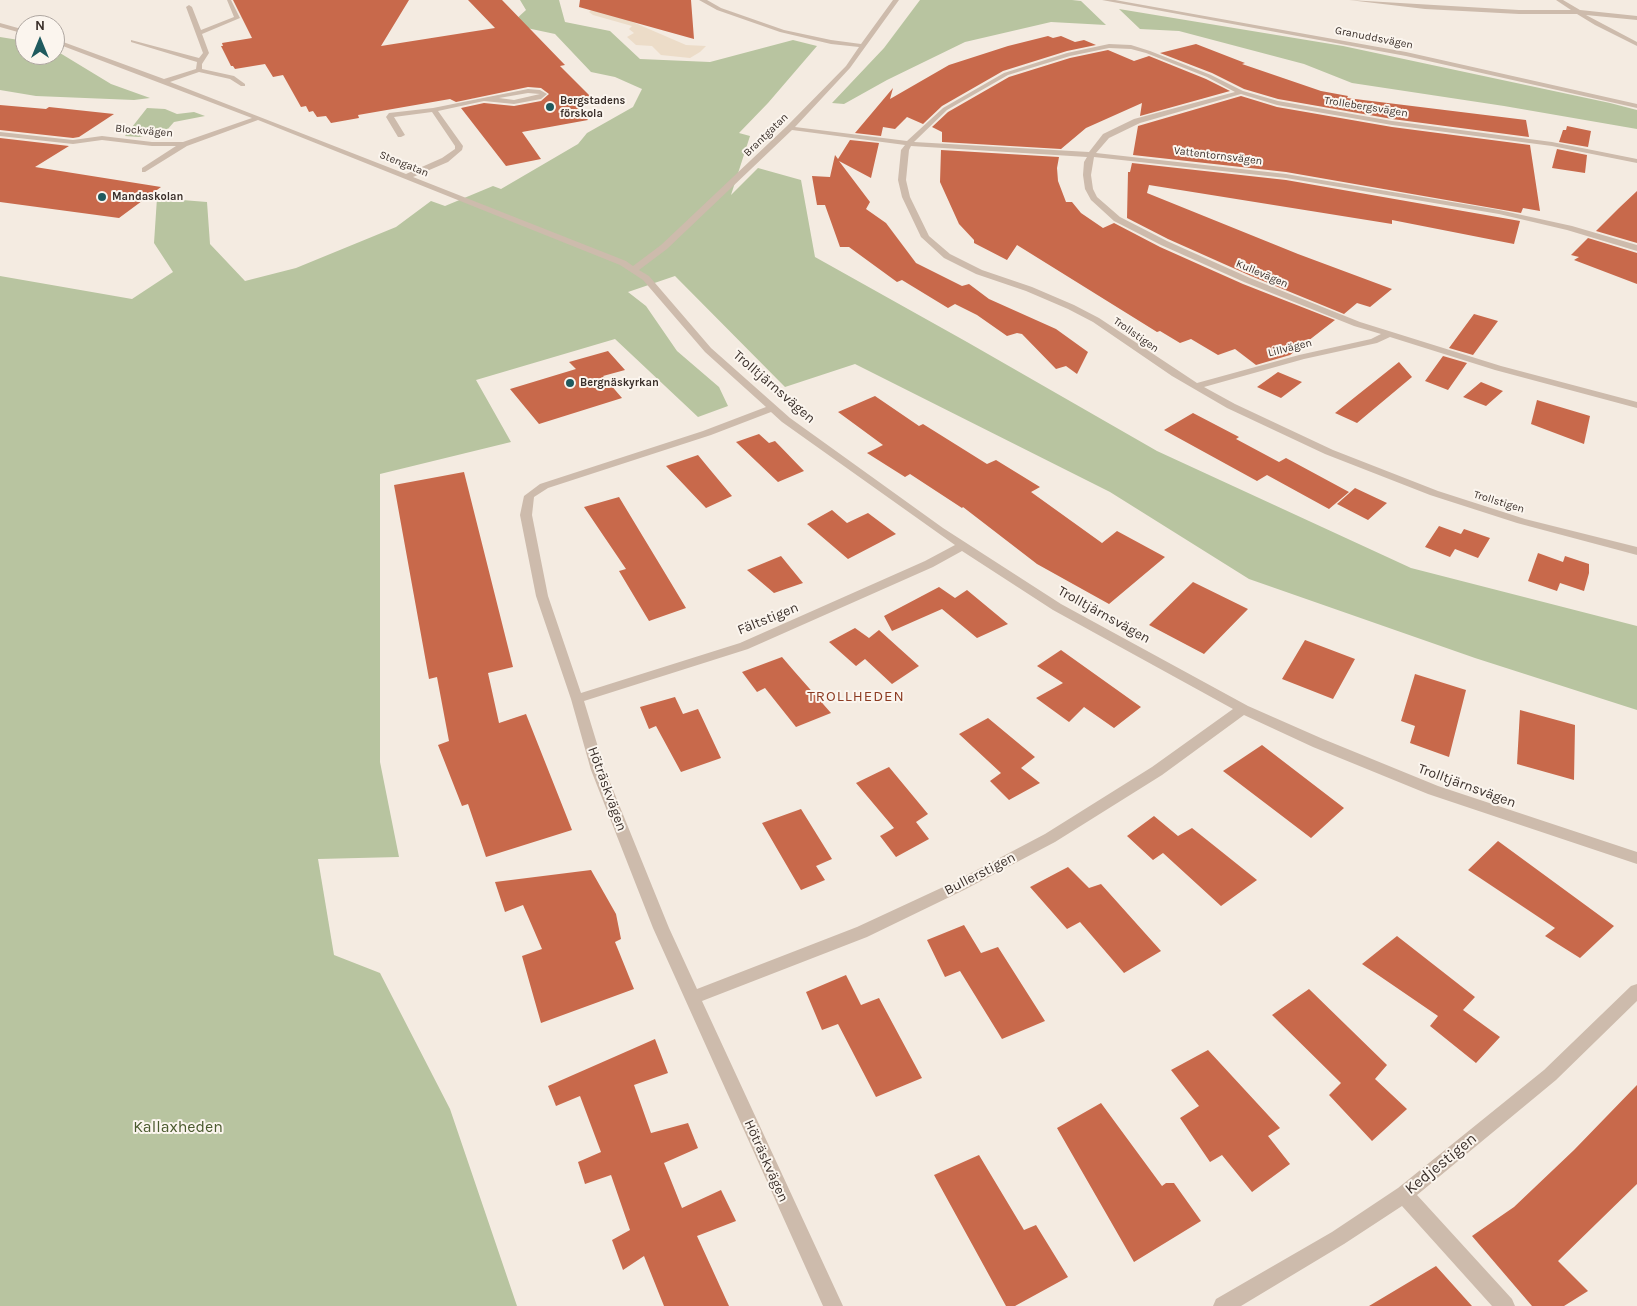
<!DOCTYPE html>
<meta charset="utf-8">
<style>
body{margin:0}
#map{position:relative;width:1637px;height:1306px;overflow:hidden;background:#f4ebe1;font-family:Karla,sans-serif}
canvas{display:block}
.north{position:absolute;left:15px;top:15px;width:50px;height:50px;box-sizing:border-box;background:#fbf5ee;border:1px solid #aea6a0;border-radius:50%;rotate:0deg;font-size:14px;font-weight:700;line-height:20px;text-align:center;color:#3b302b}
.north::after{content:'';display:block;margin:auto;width:18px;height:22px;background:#1f5a5e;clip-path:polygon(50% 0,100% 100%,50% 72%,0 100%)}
</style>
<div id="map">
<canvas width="1637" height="1306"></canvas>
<div class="north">N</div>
</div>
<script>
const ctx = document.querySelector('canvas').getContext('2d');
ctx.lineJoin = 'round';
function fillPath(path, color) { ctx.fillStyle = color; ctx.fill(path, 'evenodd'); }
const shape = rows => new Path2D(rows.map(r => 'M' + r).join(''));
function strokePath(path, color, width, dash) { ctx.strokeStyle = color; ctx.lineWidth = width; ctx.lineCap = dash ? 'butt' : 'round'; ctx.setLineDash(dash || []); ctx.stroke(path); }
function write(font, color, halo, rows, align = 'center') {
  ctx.font = font + ' Karla,sans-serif'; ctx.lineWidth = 4; ctx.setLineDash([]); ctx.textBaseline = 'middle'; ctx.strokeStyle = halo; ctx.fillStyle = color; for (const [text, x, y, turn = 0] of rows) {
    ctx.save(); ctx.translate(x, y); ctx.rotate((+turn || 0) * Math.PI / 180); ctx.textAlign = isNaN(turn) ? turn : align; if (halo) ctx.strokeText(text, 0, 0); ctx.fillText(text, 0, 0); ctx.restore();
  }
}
fillPath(shape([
 [520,0,559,0,565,22,610,31,640,59,710,62,793,40,817,46,768,103,739,133,750,136,731,195,758,168,801,180,815,257,967,342,1157,451,1411,568,1637,626,1637,710,1475,658,1249,579,1110,492,855,364,785,387,675,276,628,292,646,306,677,351,719,387,728,406,698,417,615,339,476,380,511,442,380,474,380,762,399,857,318,859,334,955,380,973,450,1109,517,1306,0,1306,0,276,132,299,173,272,154,243,157,198,207,202,210,244,245,281,296,268,396,227,431,201,445,206,493,186,501,189,578,144,587,133,633,107,642,89,615,77,591,72,555,34,522,27,514,21,526,10],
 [920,0,1072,0,1081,1,1106,25,1051,22,965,42,887,80,844,104,832,103,884,48],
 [1119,9,1343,46,1610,103,1637,110,1637,129,1504,106,1352,83,1304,64,1179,31,1140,29],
 [0,37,25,41,25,55,55,55,55,50,111,84,150,98,134,100,36,96,0,90],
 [147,108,165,109,177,114,194,112,205,116,174,122,167,130,139,137,125,136]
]), '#b8c4a0');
fillPath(shape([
 [587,0,602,0,606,4,616,2,618,4,610,6,615,11,635,17,628,20,686,45,706,46,700,52,690,58,661,55,652,46,636,45,627,37,634,33,629,29,632,26,593,15,589,12,594,7,587,6]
]), '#ecdcc8');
fillPath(shape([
 [233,0,409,0,381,46,495,28,468,0,502,0,565,65,560,66,596,102,576,106,588,120,522,132,541,159,506,166,461,108,484,103,514,106,541,101,549,94,541,88,528,87,456,102,450,99,358,115,359,118,331,123,326,116,317,117,313,111,309,112,306,106,301,107,283,75,273,77,265,64,235,69,233,66,231,66,221,46,223,46,222,43,252,38],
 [580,0,691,0,694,39,579,7],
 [1048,36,1053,38,1061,36,1075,42,1084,40,1096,45,1067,51,1003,71,942,106,923,124,907,117,895,129,883,127,881,136,855,133,893,88,890,99,949,65,1008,46],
 [1196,44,1245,63,1242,64,1321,91,1348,96,1347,98,1526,120,1529,137,1392,119,1278,99,1244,89,1212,73,1160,53],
 [1108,50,1134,61,1149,56,1206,79,1230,91,1140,116,1142,103,1086,128,1061,149,942,142,942,132,932,127,948,112,1009,77,1070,58],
 [1241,96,1277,107,1392,127,1530,145,1540,211,1523,208,1521,213,1286,172,1133,155,1138,126],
 [0,105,46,109,49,107,114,114,79,137,73,138,0,130],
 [1567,126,1591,131,1588,147,1559,142,1563,130,1566,130],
 [0,138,69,146,35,167,161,187,119,218,0,202],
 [850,140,879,143,871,178,839,161,870,202,866,209,886,223,916,263,962,286,969,284,989,299,1056,329,1088,352,1077,374,1066,366,1056,369,1022,334,1017,333,1007,336,977,315,955,304,948,308,902,280,897,282,849,247,840,247,825,205,817,205,812,176,830,177,835,155,838,159],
 [1557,149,1587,155,1585,173,1552,168],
 [941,150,1059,157,1057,168,1058,181,1066,202,1072,202,1081,213,1103,228,1114,223,1160,247,1243,284,1335,320,1290,355,1256,365,1235,349,1218,355,1191,339,1180,343,1160,331,1157,332,1017,245,1007,260,974,243,974,240,959,224,940,182],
 [1132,163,1286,180,1520,221,1514,244,1392,220,1392,224,1149,185,1147,193,1298,254,1392,289,1370,307,1357,303,1344,314,1251,276,1168,239,1127,218,1128,172,1130,172],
 [1637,191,1637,243,1596,231,1619,208],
 [1588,238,1637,253,1637,284,1574,260,1579,257,1571,255],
 [1474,314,1498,321,1473,355,1449,348],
 [608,351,625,370,603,376,622,398,539,424,510,389,576,369,569,362],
 [1443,356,1467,363,1448,390,1425,381],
 [1399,362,1412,377,1357,423,1335,413],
 [1278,372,1302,382,1281,398,1257,387],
 [1481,382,1503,391,1486,406,1463,397],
 [875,396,919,426,923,424,987,464,996,460,1040,487,1031,492,1102,543,1117,531,1165,557,1109,604,1037,564,963,507,962,508,910,474,905,477,867,453,883,445,838,412],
 [1537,400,1590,416,1584,444,1531,424],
 [1193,413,1239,437,1236,439,1279,462,1286,458,1349,492,1329,509,1267,475,1257,481,1164,430],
 [759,434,769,443,775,441,804,471,778,482,736,442],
 [698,455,707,466,732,496,706,508,666,466],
 [464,472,513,667,488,673,499,723,526,714,572,830,486,857,468,804,462,806,438,745,449,741,437,677,429,679,394,485],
 [1355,488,1387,503,1368,520,1337,504],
 [619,497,671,583,686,608,649,621,619,571,626,569,584,507],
 [832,510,847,523,868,513,896,534,848,559,807,524],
 [1439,526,1461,534,1464,529,1490,538,1478,558,1455,549,1450,557,1425,547],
 [1538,553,1563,562,1565,556,1589,564,1589,573,1584,591,1560,583,1557,591,1528,581],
 [781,556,803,583,774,593,747,570],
 [1193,582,1248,609,1204,654,1149,625],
 [939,587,955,598,967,590,1008,624,977,638,942,609,892,631,884,616],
 [855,628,869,638,879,630,919,666,892,684,865,659,856,666,829,642],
 [1305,640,1355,659,1333,699,1282,679],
 [1061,650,1141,707,1114,728,1084,707,1069,722,1036,698,1063,683,1037,666],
 [782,657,794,671,831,713,796,727,765,688,757,692,742,672],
 [1415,674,1466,690,1449,757,1410,743,1415,726,1401,721],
 [675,697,683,714,698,709,721,758,681,772,656,726,649,729,640,707],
 [1520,710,1575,725,1574,780,1517,764],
 [988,718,1035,757,1021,768,1040,783,1009,800,990,781,1001,773,959,734],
 [1262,745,1344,808,1311,838,1223,771],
 [889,767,928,814,916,822,929,839,896,857,880,836,894,828,856,783],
 [801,809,832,859,816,866,825,880,801,890,762,823],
 [1154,816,1178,836,1192,828,1257,880,1221,906,1163,853,1153,860,1127,836],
 [1498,841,1614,926,1580,958,1545,936,1555,928,1468,870],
 [1068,867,1089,888,1101,884,1161,951,1124,973,1080,922,1067,929,1030,887],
 [591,870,616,914,621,939,615,942,634,989,541,1023,522,956,542,949,523,905,505,912,495,882],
 [964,925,981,953,998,947,1045,1021,1002,1039,960,971,945,977,927,940],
 [1397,936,1475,997,1463,1010,1500,1037,1476,1063,1430,1026,1438,1016,1362,964],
 [846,975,861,1005,879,998,922,1078,876,1097,838,1024,822,1030,806,992],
 [1309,989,1387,1065,1375,1079,1407,1109,1372,1141,1329,1095,1341,1083,1272,1015],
 [655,1039,668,1073,634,1085,651,1133,688,1123,698,1148,664,1163,682,1208,721,1190,736,1221,697,1236,729,1306,664,1306,644,1256,623,1270,612,1240,630,1230,611,1175,585,1184,578,1162,601,1152,580,1096,556,1106,548,1086],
 [1208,1050,1280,1128,1268,1136,1290,1164,1252,1192,1222,1155,1210,1162,1180,1118,1199,1106,1171,1070],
 [1637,1085,1637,1184,1558,1261,1588,1291,1564,1306,1532,1306,1472,1236,1514,1207,1574,1150],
 [1101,1103,1162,1186,1166,1183,1174,1183,1201,1221,1134,1262,1057,1128],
 [979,1155,1024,1230,1036,1225,1068,1277,1015,1306,1006,1306,934,1175],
 [1436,1266,1472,1306,1369,1306]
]), '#c8694b');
fillPath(shape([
 [227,0,231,0,240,18,202,34,209,53,202,64,202,69,234,76,245,84,245,86,241,86,230,79,199,72,170,82,406,174,442,158,455,149,455,146,432,112,394,117,405,135,401,137,398,137,386,117,389,113,433,108,528,89,540,90,547,94,541,99,514,104,484,101,438,111,463,146,462,150,448,162,413,177,626,261,633,266,661,245,787,126,846,66,859,47,831,44,780,32,717,10,699,0,707,0,721,8,784,30,831,40,861,44,893,0,899,0,850,68,795,127,907,141,943,108,1004,73,1067,53,1109,44,1131,45,1150,51,1211,75,1243,91,1278,101,1392,121,1552,142,1637,159,1637,163,1552,146,1392,125,1277,105,1241,94,1140,123,1109,138,1096,153,1286,174,1499,210,1572,226,1637,245,1637,251,1567,230,1499,214,1286,178,1094,157,1091,175,1093,189,1097,197,1120,217,1167,241,1250,278,1360,322,1501,366,1637,402,1637,408,1495,370,1390,337,1377,343,1304,359,1204,387,1235,404,1333,450,1438,491,1525,519,1637,547,1637,555,1517,523,1430,495,1325,454,1227,408,1172,376,1093,322,1068,309,1026,291,976,274,944,258,921,237,902,197,898,180,901,150,905,145,792,130,667,249,639,270,649,276,711,348,790,418,943,528,1061,604,1248,706,1323,739,1438,786,1637,852,1637,864,1428,794,1313,747,1244,715,1162,775,1055,842,964,890,867,937,702,1001,843,1306,823,1306,653,928,591,770,571,699,536,596,520,515,524,496,540,484,703,431,766,407,705,352,643,280,620,265,258,120,187,146,145,172,142,172,142,168,176,146,152,146,102,140,73,144,0,136,0,132,73,140,102,136,152,142,183,142,252,118,55,43,55,39,164,79,196,69,197,62,131,42,131,40,199,58,203,53,186,7,189,5,192,7,201,30,234,17,227,0],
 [1109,48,1131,49,1146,53,1207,77,1235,92,1134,119,1103,134,1089,152,914,142,947,110,1008,75,1070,56,1109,48],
 [528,93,540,94,514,100,499,98,528,93],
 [911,146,1087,157,1084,162,1083,175,1085,189,1091,200,1114,221,1161,245,1244,282,1354,326,1381,334,1371,339,1299,355,1197,383,1099,318,1074,305,1032,287,982,270,950,254,929,236,910,197,906,180,909,150,911,146],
 [771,412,782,422,955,545,925,561,740,643,581,693,548,596,532,515,534,497,548,488,711,435,771,412],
 [962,551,1053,610,1233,709,1152,767,1045,834,954,882,857,927,697,989,669,928,605,770,584,701,748,649,933,567,962,551],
 [1102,0,1115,0,1406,52,1637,104,1637,108,1406,56,1102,0],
 [1349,0,1519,10,1571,10,1556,0,1563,0,1580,10,1637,16,1637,20,1586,15,1637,42,1637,46,1595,25,1577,14,1519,14,1425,9,1349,0],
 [0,23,25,30,25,34,0,27,0,23],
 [1637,984,1637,1001,1556,1080,1417,1195,1512,1299,1515,1306,1492,1306,1402,1206,1344,1244,1241,1306,1213,1306,1216,1299,1332,1232,1398,1188,1544,1070,1631,986,1637,984]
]), '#cdbbac');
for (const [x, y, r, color] of [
 [550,107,5,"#1f5a5e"],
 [102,197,5,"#1f5a5e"],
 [570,383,5,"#1f5a5e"]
]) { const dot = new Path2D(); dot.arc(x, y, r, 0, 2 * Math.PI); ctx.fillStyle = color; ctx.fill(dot); strokePath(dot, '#fbf5ee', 2); }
write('11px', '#3b302b', '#fbf5ee', [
 ["Granuddsvägen",1374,38,11],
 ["Trollebergsvägen",1366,107,9],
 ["Blockvägen",144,131,5],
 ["Brantgatan",766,135,-44],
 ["Vattentornsvägen",1218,156,7],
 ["Stengatan",404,164,22],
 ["Kullevägen",1262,274,23],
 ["Trollstigen",1136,335,35],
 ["Lillvägen",1290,348,-14],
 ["Trollstigen",1499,502,17]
]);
write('bold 11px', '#3b302b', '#fbf5ee', [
 ["Bergstadens",560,101],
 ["förskola",560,114],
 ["Mandaskolan",112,197],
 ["Bergnäskyrkan",580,383]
], 'left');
write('14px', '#3b302b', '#fbf5ee', [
 ["Trolltjärnsvägen",774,387,41],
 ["Trolltjärnsvägen",1104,615,29],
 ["Fältstigen",768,619,-22],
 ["Trolltjärnsvägen",1467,786,20],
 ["Höträskvägen",607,789,70],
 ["Bullerstigen",980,874,-27],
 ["Höträskvägen",766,1161,66]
]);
ctx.letterSpacing = '1px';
write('15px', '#8c3b22', '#fbf5ee', [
 ["TROLLHEDEN",856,697]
]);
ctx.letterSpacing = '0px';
write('16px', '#4a5a2e', '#fbf5ee', [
 ["Kallaxheden",178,1127]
]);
write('16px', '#3b302b', '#fbf5ee', [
 ["Kedjestigen",1441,1164,-39]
]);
</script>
